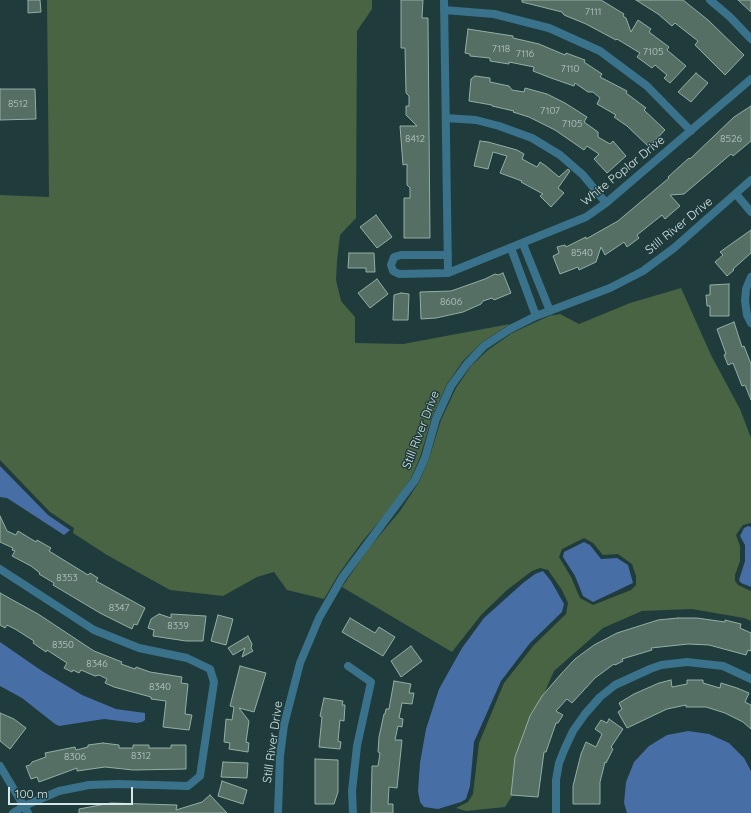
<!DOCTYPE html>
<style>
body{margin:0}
#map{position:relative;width:751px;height:813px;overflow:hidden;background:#1f3b3c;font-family:Quicksand,sans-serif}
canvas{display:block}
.scale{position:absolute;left:8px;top:787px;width:125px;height:18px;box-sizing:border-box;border:2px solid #d7e7e7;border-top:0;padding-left:5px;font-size:12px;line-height:14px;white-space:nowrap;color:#d7e7e7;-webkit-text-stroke:3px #1f3b3c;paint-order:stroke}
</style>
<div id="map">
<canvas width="751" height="813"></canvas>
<div class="scale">100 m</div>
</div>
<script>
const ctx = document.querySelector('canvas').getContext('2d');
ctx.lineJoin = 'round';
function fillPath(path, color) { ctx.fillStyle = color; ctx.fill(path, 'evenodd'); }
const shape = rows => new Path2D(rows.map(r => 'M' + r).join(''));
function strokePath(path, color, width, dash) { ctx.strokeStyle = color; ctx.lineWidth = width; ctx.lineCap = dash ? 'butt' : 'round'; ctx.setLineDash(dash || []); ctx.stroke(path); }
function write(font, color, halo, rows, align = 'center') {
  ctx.font = font + ' Quicksand,sans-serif'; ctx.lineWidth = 3; ctx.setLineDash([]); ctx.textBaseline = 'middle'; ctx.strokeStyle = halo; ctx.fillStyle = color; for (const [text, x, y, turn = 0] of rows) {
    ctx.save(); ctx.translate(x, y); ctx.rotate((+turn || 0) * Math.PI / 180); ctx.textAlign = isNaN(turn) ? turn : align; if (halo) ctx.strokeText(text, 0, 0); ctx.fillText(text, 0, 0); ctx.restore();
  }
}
fillPath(shape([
 [47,0,372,0,372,9,357,31,356,218,340,235,337,261,336,280,341,301,355,317,355,343,403,344,510,324,481,343,463,361,447,384,432,417,420,457,411,478,392,506,361,543,338,575,324,599,287,590,274,572,257,577,223,596,170,590,107,555,73,533,74,528,50,512,0,460,0,195,49,197],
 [681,288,711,355,740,409,751,438,751,523,743,525,736,535,740,546,740,561,735,575,735,581,738,585,751,591,751,621,744,618,692,609,642,611,603,628,554,671,528,730,515,791,505,807,466,811,456,808,468,802,473,794,479,743,504,683,534,645,566,614,568,603,562,590,548,570,540,568,532,571,507,590,481,615,452,652,342,587,369,548,400,511,419,482,429,459,441,420,456,388,471,366,488,350,512,333,549,316,560,314,579,324,630,303],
 [584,538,593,543,603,555,618,554,632,564,636,576,636,585,631,590,593,605,580,598,571,577,559,557,562,549]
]), '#496443');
fillPath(shape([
 [0,466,48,515,70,530,64,535,7,498,0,497],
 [748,526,751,527,751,587,741,583,739,580,745,561,745,545,740,536,744,528],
 [584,542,590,545,601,559,617,558,628,565,633,583,593,602,583,596,575,576,563,557,564,552],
 [543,571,551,581,564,604,562,612,530,643,501,681,474,742,470,786,466,799,461,802,438,809,424,807,420,802,418,791,420,763,426,729,439,689,462,648,484,618,523,583,535,574],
 [0,642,42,671,82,695,116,709,145,713,145,720,142,722,137,723,104,719,59,726,55,724,22,698,0,686],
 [688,731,709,734,729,743,744,758,751,771,751,813,627,813,624,803,626,782,634,762,649,746,667,735]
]), '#476fa5');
const building = shape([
 [28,0,40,0,41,12,28,13,28,0],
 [401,0,423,0,422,18,428,18,430,238,404,238,404,198,410,198,410,188,407,185,407,164,403,165,400,126,417,126,406,115,406,106,409,106,409,96,406,93,405,48,401,48,401,0],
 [522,0,601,0,624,14,623,16,626,18,631,32,638,20,651,29,649,32,669,47,667,50,686,66,670,83,664,78,667,75,655,65,652,68,637,57,640,53,617,39,616,40,586,24,564,15,562,12,522,2,522,0],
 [636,0,683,0,708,20,744,55,725,75,695,45,698,41,675,23,672,26,658,14,636,0],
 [738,0,751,0,751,12,738,0],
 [468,29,513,36,513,38,539,44,565,55,566,53,585,60,584,62,602,74,600,77,627,91,626,93,646,108,644,110,665,130,649,147,627,126,614,117,616,115,597,104,600,98,593,92,588,92,575,83,574,86,551,78,533,71,534,67,509,62,509,64,490,61,490,58,470,56,470,54,465,53,468,29],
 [696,73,708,83,691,102,678,92,696,73],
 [475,76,490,78,490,82,509,86,512,90,524,92,525,88,547,94,565,103,587,117,584,122,598,132,598,137,610,144,613,141,626,156,607,173,594,159,599,154,587,146,584,150,555,130,529,117,513,112,514,111,492,106,492,105,469,101,471,79,475,76],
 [0,89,35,89,36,119,0,120,0,89],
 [751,106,751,141,733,156,731,154,684,194,670,195,680,206,665,219,662,215,637,235,639,238,627,247,624,242,605,255,601,247,596,262,579,270,578,267,560,274,553,256,559,253,557,247,565,245,566,247,586,237,586,239,618,221,669,178,668,177,689,158,690,159,734,117,751,106],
 [480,141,488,142,517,150,524,154,522,159,537,167,540,162,546,166,559,177,568,169,570,171,558,188,564,193,551,207,540,196,543,194,521,182,522,181,500,173,507,156,493,152,488,169,474,166,480,141],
 [376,215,392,237,377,248,360,227,376,215],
 [751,230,751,253,733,269,734,270,727,276,715,262,723,255,720,252,751,230],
 [349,253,374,253,375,272,366,272,366,268,348,268,349,253],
 [503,273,511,293,494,300,492,298,483,301,481,304,463,312,436,318,421,319,420,292,451,291,485,279,495,274,498,275,503,273],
 [377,279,388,294,370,308,358,293,377,279],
 [729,284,729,316,710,316,710,306,707,306,706,295,710,295,710,285,729,284],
 [401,293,409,294,408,320,393,320,394,295,401,293],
 [734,322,742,347,744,346,751,364,751,400,745,385,742,386,733,363,728,365,724,355,726,354,717,329,734,322],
 [0,516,7,531,16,535,18,531,36,542,37,540,51,548,49,551,88,575,90,573,98,578,96,581,145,608,137,625,134,624,132,629,100,613,53,585,54,583,39,574,40,573,31,566,12,556,15,551,12,550,13,548,0,542,0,516],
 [0,593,38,614,94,651,122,662,121,664,135,669,136,667,150,672,182,677,181,683,188,684,185,714,192,715,189,730,163,727,166,701,151,699,151,697,114,687,105,683,107,679,99,675,95,676,81,670,79,673,73,670,72,672,64,668,67,663,47,650,46,652,33,643,34,641,15,629,7,625,5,628,0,625,0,593],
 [159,614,171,618,171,614,206,616,203,641,186,641,153,636,154,630,148,628,151,619,159,614],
 [218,615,233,619,226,645,211,641,218,615],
 [350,618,375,633,379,627,395,637,383,656,342,632,350,618],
 [678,618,697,618,725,622,725,620,741,624,740,628,751,633,751,651,748,650,746,655,709,645,688,644,651,648,652,650,622,659,623,661,615,665,614,664,595,678,572,703,567,699,556,711,563,715,558,723,556,723,546,752,544,752,538,797,511,795,515,757,530,716,542,696,561,674,575,659,594,645,617,633,658,620,678,618],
 [248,636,252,644,251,648,253,651,242,657,245,648,233,655,228,648,248,636],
 [411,646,422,661,401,677,391,661,411,646],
 [240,666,266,673,254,712,239,708,249,721,246,742,249,743,248,752,229,749,230,743,224,742,226,719,232,720,234,707,230,706,240,666],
 [671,680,672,687,687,684,687,680,703,680,703,683,720,688,721,683,737,688,749,693,745,702,751,705,751,729,743,722,725,713,706,707,686,707,686,705,667,709,627,728,618,712,622,709,619,703,634,694,659,683,671,680],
 [394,681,411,684,409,693,414,693,412,704,402,703,399,718,403,719,402,727,398,726,395,740,402,740,397,788,389,787,388,804,393,804,393,813,371,813,372,766,378,766,380,753,378,752,379,737,384,714,385,714,386,709,389,709,394,681],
 [324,698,343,701,342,705,345,705,344,721,340,720,338,741,341,742,340,749,319,747,322,717,320,716,324,698],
 [0,713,14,719,26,728,10,749,0,741,0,713],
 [609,719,623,729,611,747,613,749,606,763,605,762,600,782,600,804,573,804,573,786,581,754,586,742,596,747,602,734,595,729,601,720,607,723,609,719],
 [103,743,119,745,119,748,133,748,133,745,149,745,149,748,171,748,171,745,186,745,186,769,133,770,105,767,77,771,77,768,39,782,37,777,31,779,26,766,30,765,32,762,46,757,45,753,75,747,76,750,88,747,88,745,103,743],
 [315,759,338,760,338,792,334,804,315,804,315,759],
 [223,762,248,763,247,778,221,777,223,762],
 [222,781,247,790,243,804,218,796,222,781],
 [210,795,227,813,79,813,79,809,111,803,177,805,176,810,202,802,210,795]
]);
fillPath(building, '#566f65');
strokePath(building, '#94afa4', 1);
strokePath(shape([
 [444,0,448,273],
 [710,0,730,17,751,39],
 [444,10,494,14,549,28,600,51,647,86,691,131],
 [446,118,476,120,499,126,532,138,560,155,583,175,606,203],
 [736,194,751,212],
 [523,244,550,311],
 [511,248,536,316],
 [448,255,401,255,394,257,391,265,393,271,399,274,448,273,586,217,606,203,751,79],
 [751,277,746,289,745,301,747,315,751,323],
 [0,569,94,630,139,648,187,658,210,669,214,682,200,776,188,786,118,784,89,785,59,791,24,806,13,813],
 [348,666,371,682,357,746,352,791,353,813],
 [0,766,28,813],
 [278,813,280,756,284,725,300,663,319,618,342,578,415,480,425,458,436,419,451,386,467,364,484,346,510,329,536,316,610,288,643,271,674,248,751,180],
 [556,813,556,780,559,763,565,748,573,731,585,714,600,697,615,685,650,669,661,665,687,662,723,666,751,679]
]), '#39728a', 8);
write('10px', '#b7c9c6', null, [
 ["7111",593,12],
 ["7118",501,49],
 ["7105",653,52],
 ["7116",525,54],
 ["7110",570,69],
 ["8512",18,104],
 ["7107",550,111],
 ["7105",572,124],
 ["8412",415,139],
 ["8526",731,139],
 ["8540",582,253],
 ["8606",451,302],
 ["8353",67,578],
 ["8347",119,608],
 ["8339",178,626],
 ["8350",63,645],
 ["8346",97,664],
 ["8340",160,687],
 ["8312",141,756],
 ["8306",75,757]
]);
write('12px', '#d7e7e7', '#1f3b3c', [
 ["White Poplar Drive",623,171,-39],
 ["Still River Drive",679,226,-39],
 ["Still River Drive",421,430,-69],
 ["Still River Drive",273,742,-82]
]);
</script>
